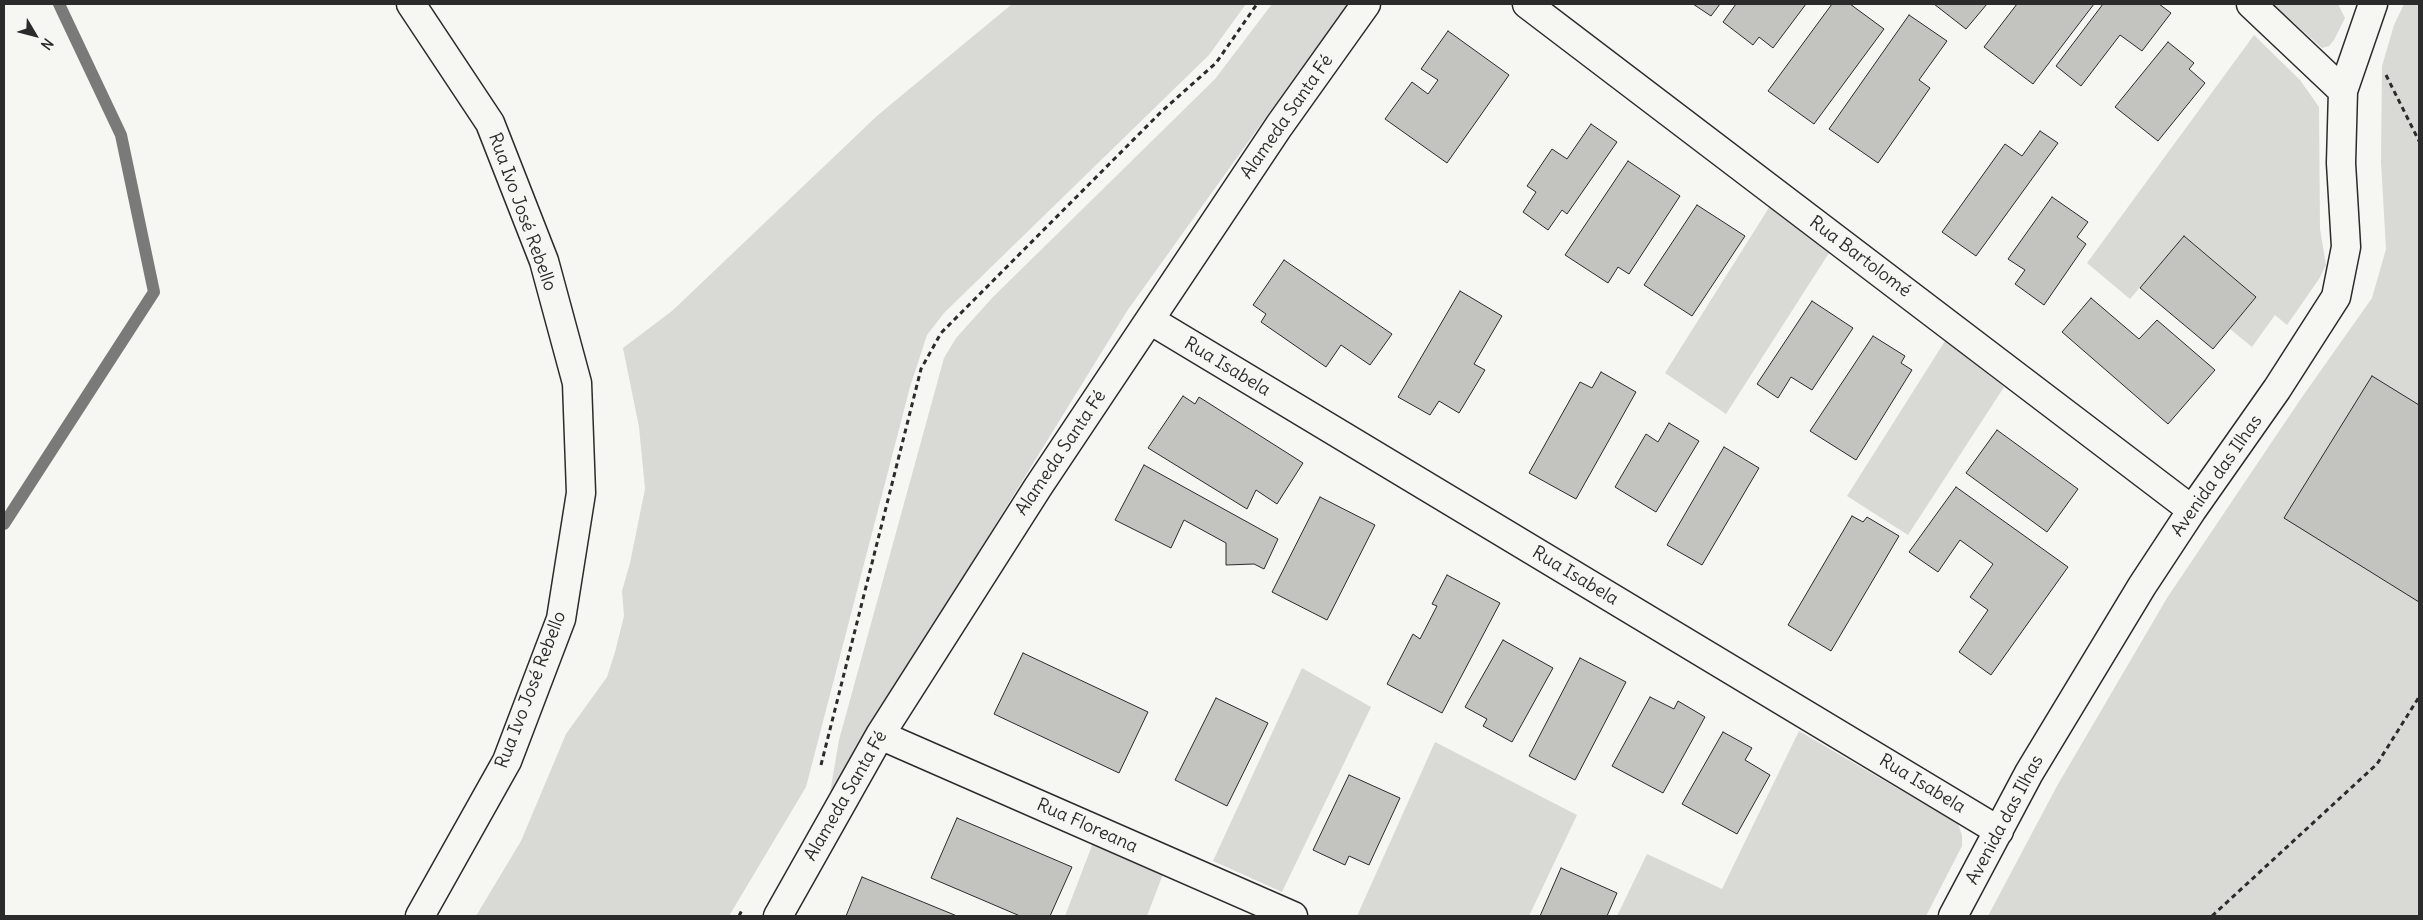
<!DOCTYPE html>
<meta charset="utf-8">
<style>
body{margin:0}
#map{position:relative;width:2423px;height:920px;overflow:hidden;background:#f6f6f2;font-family:Delius,sans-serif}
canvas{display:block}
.frame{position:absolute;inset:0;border:5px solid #2b2b2b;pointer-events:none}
.north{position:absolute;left:10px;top:10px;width:50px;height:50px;-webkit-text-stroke:4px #f6f6f2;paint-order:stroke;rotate:127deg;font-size:14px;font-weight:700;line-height:20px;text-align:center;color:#2b2b2b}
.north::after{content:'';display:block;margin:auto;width:18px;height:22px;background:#2b2b2b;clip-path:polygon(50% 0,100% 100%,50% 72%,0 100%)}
</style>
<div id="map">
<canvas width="2423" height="920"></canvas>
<div class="frame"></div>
<div class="north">N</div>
</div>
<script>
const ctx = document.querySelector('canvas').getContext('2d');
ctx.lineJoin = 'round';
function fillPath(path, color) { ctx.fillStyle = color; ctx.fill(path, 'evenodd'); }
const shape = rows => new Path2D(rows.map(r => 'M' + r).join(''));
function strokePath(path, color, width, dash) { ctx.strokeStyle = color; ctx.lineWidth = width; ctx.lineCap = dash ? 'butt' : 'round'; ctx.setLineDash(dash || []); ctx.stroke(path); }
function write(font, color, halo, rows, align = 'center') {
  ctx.font = font + ' Delius,sans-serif'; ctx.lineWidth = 4; ctx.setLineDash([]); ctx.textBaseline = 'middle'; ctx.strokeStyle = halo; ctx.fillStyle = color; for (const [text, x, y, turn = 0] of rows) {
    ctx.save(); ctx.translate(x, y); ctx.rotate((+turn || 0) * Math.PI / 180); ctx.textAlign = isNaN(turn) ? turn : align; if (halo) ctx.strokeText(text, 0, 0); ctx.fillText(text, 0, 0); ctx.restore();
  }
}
fillPath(shape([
 [1012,4,1246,4,1209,55,944,313,927,335,910,387,806,787,729,916,476,916,521,841,566,734,607,677,615,652,624,616,622,591,630,563,645,489,639,427,623,348,672,311,878,115],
 [1272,4,1347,4,1127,311,830,793,839,740,944,358,956,338,993,297,1215,79],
 [2273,4,2338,4,2345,18,2334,40,2329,46,2322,48],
 [2404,4,2419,4,2419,916,1988,916,2057,786,2167,598,2300,400,2372,298,2386,249,2381,162,2382,66,2394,25],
 [2254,35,2300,80,2319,107,2320,229,2326,265,2319,279,2287,325,2275,315,2252,347,2230,329,2256,297,2184,236,2130,299,2087,263],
 [1770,206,1829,253,1726,414,1665,373],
 [1945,341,2004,387,1908,535,1847,496],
 [1302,668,1371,707,1282,892,1213,861],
 [1799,731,1958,824,1962,835,1962,846,1926,916,1617,916,1647,854,1722,889],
 [1435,742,1577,815,1529,916,1357,916],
 [1093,843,1163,874,1147,916,1065,916]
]), '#d9d9d5');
strokePath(shape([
 [4,524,154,292,121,135,59,4]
]), '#7a7a78', 12);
const building = shape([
 [1693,4,1720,4,1711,16,1693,4],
 [1736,4,1806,4,1773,48,1759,37,1753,45,1723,22,1736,4],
 [1832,4,1850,4,1884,29,1814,124,1768,91,1832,4],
 [1934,4,1987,4,1966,29,1934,4],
 [2017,4,2094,4,2033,84,1984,47,2017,4],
 [2103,4,2159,4,2171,13,2142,51,2120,35,2081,86,2056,66,2103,4],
 [1909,15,1947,41,1919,80,1930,88,1878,163,1829,129,1909,15],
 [1448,31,1509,75,1447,163,1385,119,1412,82,1428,94,1438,80,1421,69,1448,31],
 [2168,42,2194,63,2189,69,2205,83,2158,141,2115,107,2168,42],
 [1591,124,1617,142,1567,214,1562,210,1548,230,1523,212,1536,192,1527,186,1552,149,1567,159,1591,124],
 [2040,131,2058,143,1976,256,1942,232,2005,144,2022,156,2040,131],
 [1628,161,1680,196,1629,274,1618,267,1608,283,1565,255,1628,161],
 [2052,197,2088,222,2077,237,2086,244,2044,305,2015,284,2025,270,2008,259,2052,197],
 [1697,205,1745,236,1692,316,1644,285,1697,205],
 [2184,236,2256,297,2213,349,2140,288,2184,236],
 [1284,260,1392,334,1370,365,1341,345,1326,367,1261,322,1266,314,1253,305,1284,260],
 [1460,291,1502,316,1474,364,1485,370,1459,413,1439,401,1430,415,1398,397,1460,291],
 [2091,298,2139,339,2157,320,2215,370,2168,424,2062,332,2091,298],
 [1812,301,1853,328,1812,390,1791,377,1778,398,1757,384,1812,301],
 [1873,336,1905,356,1901,363,1912,370,1856,460,1810,431,1873,336],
 [1601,372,1636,392,1576,499,1529,473,1580,382,1592,388,1601,372],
 [2372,376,2419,405,2419,602,2284,518,2372,376],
 [1183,396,1195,404,1199,397,1303,463,1277,504,1256,490,1247,509,1148,448,1183,396],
 [1669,423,1699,441,1656,512,1615,487,1646,434,1658,442,1669,423],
 [1997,430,2078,489,2047,532,1966,473,1997,430],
 [1724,447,1759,468,1702,565,1667,545,1724,447],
 [1144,465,1278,539,1264,569,1254,564,1226,565,1226,543,1184,520,1171,548,1115,520,1144,465],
 [1956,487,2068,567,1991,675,1959,652,1988,610,1970,597,1993,564,1960,540,1938,572,1909,552,1956,487],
 [1320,497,1375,525,1327,620,1272,592,1320,497],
 [1852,516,1863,522,1867,517,1899,536,1831,651,1788,625,1852,516],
 [1447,575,1500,603,1442,713,1387,684,1413,634,1420,639,1437,606,1432,604,1447,575],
 [1503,640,1553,668,1512,742,1483,726,1487,719,1465,707,1503,640],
 [1023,653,1148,712,1119,773,994,714,1023,653],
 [1580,658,1626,682,1575,780,1529,756,1580,658],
 [1650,697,1674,709,1678,701,1705,717,1663,793,1612,766,1650,697],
 [1216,698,1268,723,1227,806,1175,780,1216,698],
 [1723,732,1752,748,1745,760,1770,775,1737,834,1682,804,1723,732],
 [1349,775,1400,798,1369,865,1349,856,1345,865,1313,850,1349,775],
 [957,818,1072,867,1050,916,1020,916,931,878,957,818],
 [1561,868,1617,893,1607,916,1540,916,1561,868],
 [862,877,957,916,846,916,862,877]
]);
fillPath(building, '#c3c3c0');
strokePath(building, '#2b2b2b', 1);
const minor = shape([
 [411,4,490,123,544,261,577,383,581,493,561,619,507,761,420,916],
 [1527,4,2192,510],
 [2251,4,2343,91],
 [1150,320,1999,831],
 [880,735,1293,916],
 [778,916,880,735,1038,487,1279,126,1366,4],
 [1953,916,2029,773,2142,586,2192,510,2277,389,2336,297,2346,247,2341,163,2343,91,2373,4]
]);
strokePath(minor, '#2b2b2b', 31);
strokePath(shape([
 [2386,75,2419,141],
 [821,765,921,369,941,333,1162,111,1216,63,1257,4],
 [739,916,742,910],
 [2212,916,2377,764,2419,697]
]), '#2b2b2b', 3, [5, 4]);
strokePath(minor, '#f6f6f2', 28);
write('18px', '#2b2b2b', '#f6f6f2', [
 ["Alameda Santa Fé",1287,117,-55],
 ["Rua Ivo José Rebello",522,212,70],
 ["Rua Bartolomé",1860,257,37],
 ["Rua Isabela",1227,367,31],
 ["Alameda Santa Fé",1061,453,-56],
 ["Avenida das Ilhas",2217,476,-55],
 ["Rua Isabela",1575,576,31],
 ["Rua Ivo José Rebello",531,690,-69],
 ["Rua Isabela",1922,784,31],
 ["Alameda Santa Fé",846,796,-60],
 ["Avenida das Ilhas",2005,820,-62],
 ["Rua Floreana",1087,826,24]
]);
</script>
